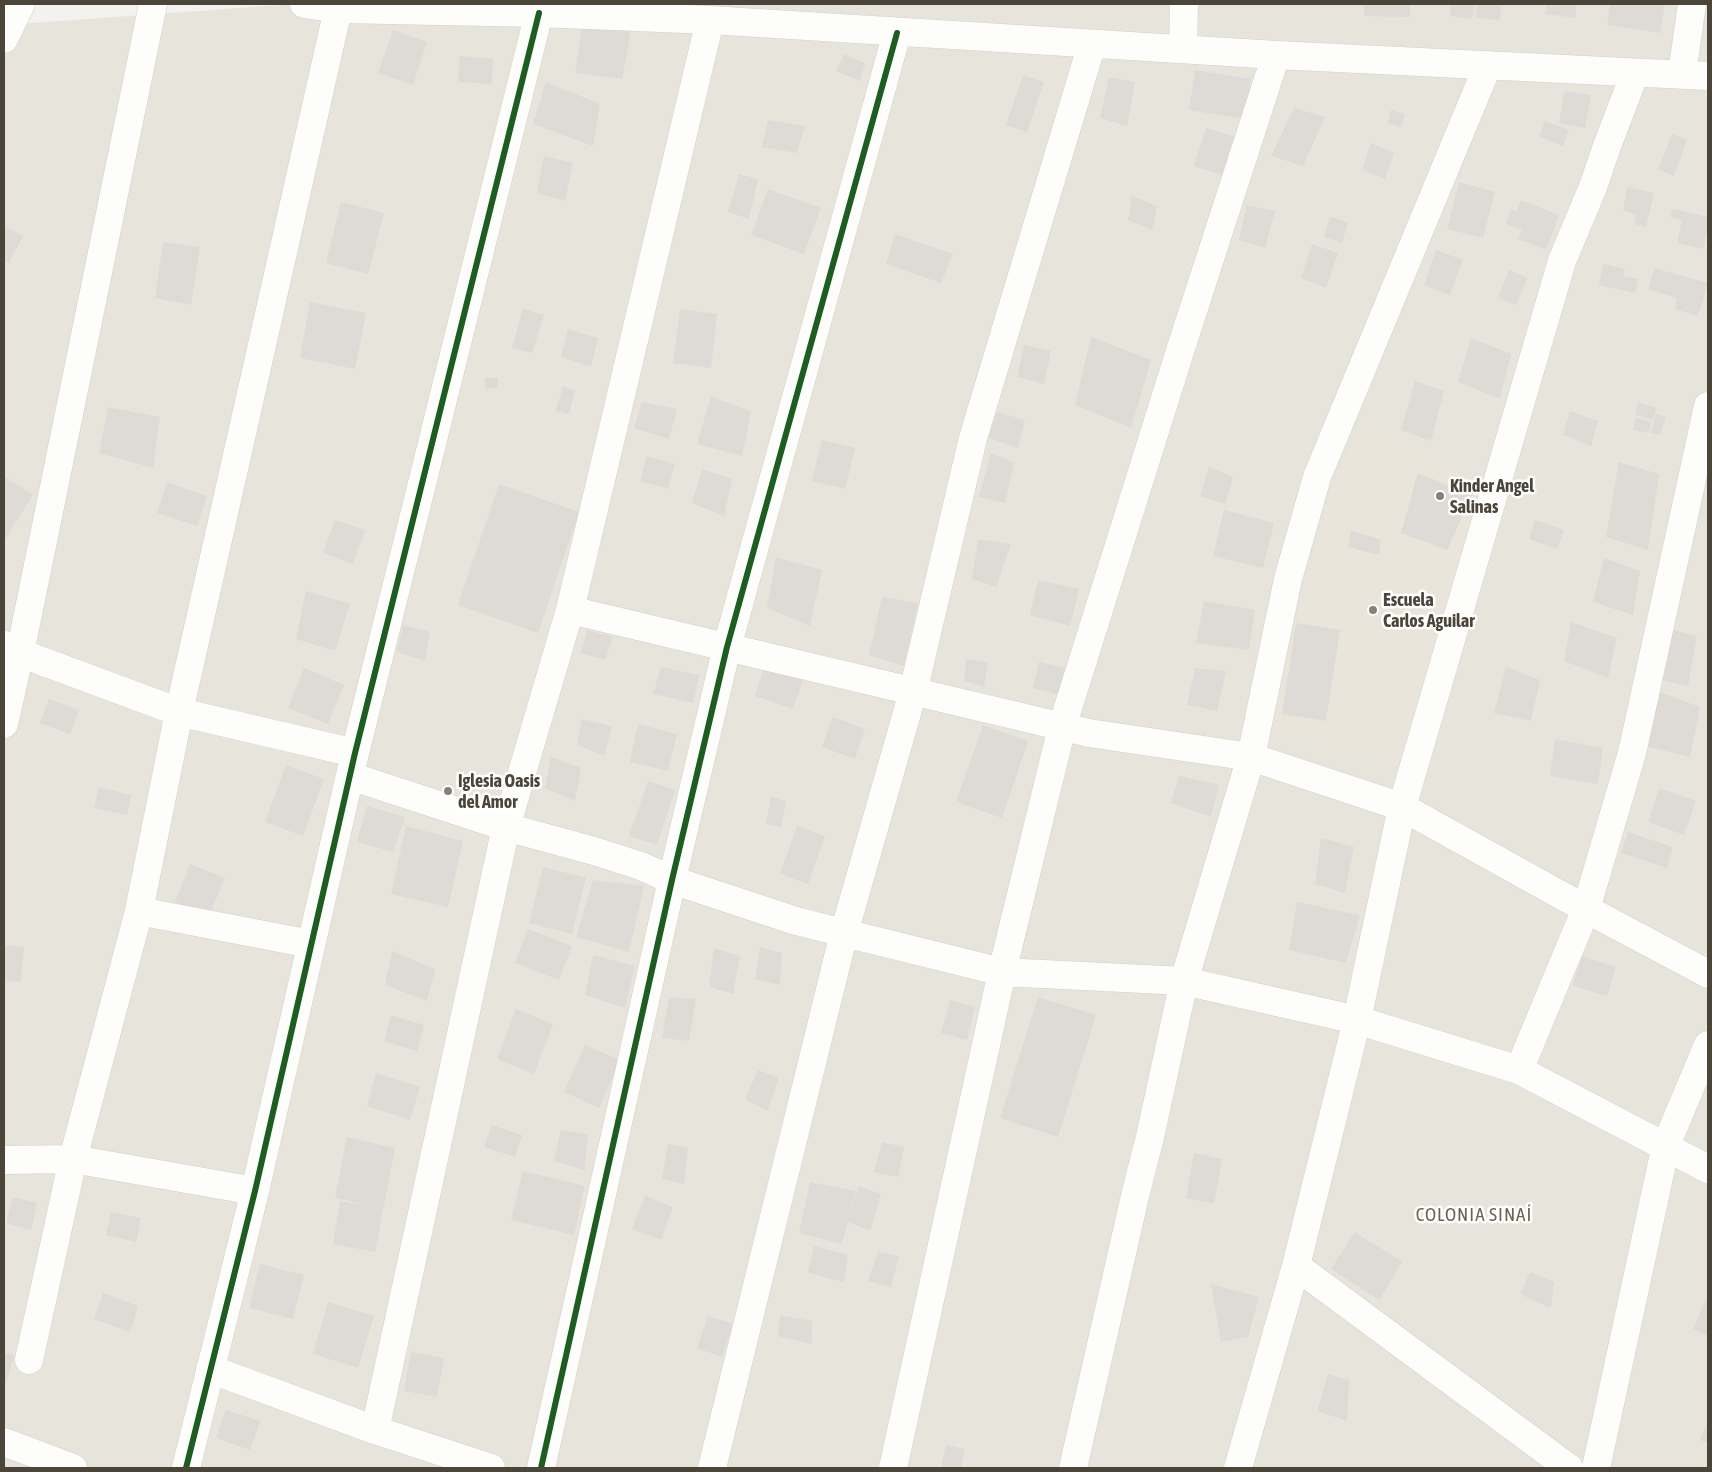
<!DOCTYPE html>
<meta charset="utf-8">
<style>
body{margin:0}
#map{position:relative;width:1712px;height:1472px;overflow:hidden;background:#f4f2ee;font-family:"Asap Condensed",sans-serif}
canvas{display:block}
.frame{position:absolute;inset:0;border:5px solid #4b4439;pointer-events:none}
</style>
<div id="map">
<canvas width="1712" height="1472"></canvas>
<div class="frame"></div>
</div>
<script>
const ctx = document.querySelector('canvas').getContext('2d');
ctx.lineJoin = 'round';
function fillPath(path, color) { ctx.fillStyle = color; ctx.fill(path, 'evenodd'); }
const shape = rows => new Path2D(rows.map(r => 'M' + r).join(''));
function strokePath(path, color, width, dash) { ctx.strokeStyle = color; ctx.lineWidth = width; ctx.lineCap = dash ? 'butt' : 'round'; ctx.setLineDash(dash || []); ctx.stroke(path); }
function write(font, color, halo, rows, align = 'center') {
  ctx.font = font + ' "Asap Condensed",sans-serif'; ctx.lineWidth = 5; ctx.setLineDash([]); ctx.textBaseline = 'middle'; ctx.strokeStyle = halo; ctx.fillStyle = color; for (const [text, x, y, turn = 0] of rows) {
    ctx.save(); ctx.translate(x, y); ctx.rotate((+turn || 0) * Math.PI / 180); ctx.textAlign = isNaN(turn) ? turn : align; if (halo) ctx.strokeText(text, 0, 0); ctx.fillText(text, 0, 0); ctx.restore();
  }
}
fillPath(shape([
 [294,4,1708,4,1708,1468,4,1468,4,25]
]), '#e7e4dc');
fillPath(shape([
 [1362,419,1483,480,1405,767,1268,731,1330,490]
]), '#eae5da');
fillPath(shape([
 [1364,4,1410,4,1410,17,1364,16],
 [1451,4,1474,4,1472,19,1450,16],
 [1477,4,1501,4,1500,20,1476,18],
 [1547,4,1577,4,1575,18,1546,14],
 [1610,4,1665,4,1660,33,1607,25],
 [582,26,631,30,622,79,575,73],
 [393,30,427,42,413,85,378,73],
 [844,54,865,63,860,81,836,71],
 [460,56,493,59,492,84,458,82],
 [1195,70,1251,79,1244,119,1189,110],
 [1023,75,1044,82,1027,132,1006,125],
 [1109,77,1135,82,1127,126,1100,118],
 [546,82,600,104,593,146,533,124],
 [1564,91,1591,95,1585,128,1559,123],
 [1294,108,1325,117,1303,166,1271,156],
 [1391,110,1405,114,1401,127,1388,124],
 [768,120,805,126,797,153,762,147],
 [1545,121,1569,130,1563,146,1539,137],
 [1206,128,1235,137,1222,175,1194,166],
 [1672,134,1687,140,1674,176,1658,170],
 [1371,143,1394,153,1385,179,1362,170],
 [544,156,573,163,565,201,537,193],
 [739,174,758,179,749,219,728,212],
 [1459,182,1495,192,1483,238,1447,229],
 [1627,187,1654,193,1646,227,1634,224,1636,214,1623,211],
 [768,189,821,208,804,254,751,235],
 [1132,196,1157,206,1152,230,1128,220],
 [1521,200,1559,215,1546,250,1518,239,1522,230,1506,224,1511,209,1517,211],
 [341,202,384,213,368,274,326,263],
 [1247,205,1275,211,1265,248,1239,240],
 [1673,209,1708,217,1708,228,1703,249,1677,243,1682,220,1670,217],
 [1330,217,1348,222,1342,243,1324,237],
 [4,226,23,236,9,263,4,260],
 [895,234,953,254,941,283,886,264],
 [163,242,200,247,191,305,155,298],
 [1312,244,1338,253,1326,288,1301,278],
 [1436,250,1463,260,1450,295,1424,285],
 [1603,264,1625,269,1623,276,1638,279,1635,293,1599,285],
 [1654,268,1708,283,1698,316,1675,309,1677,298,1648,289],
 [1509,270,1527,278,1516,305,1498,298],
 [310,302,366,313,355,369,300,358],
 [523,309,544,315,532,353,512,348],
 [680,309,717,314,711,368,673,363],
 [568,329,598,338,591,367,561,357],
 [1091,337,1151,360,1131,428,1075,405],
 [1471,338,1511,354,1500,399,1458,382],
 [1024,345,1051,351,1044,384,1017,377],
 [485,378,498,378,498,388,485,389],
 [1415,381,1444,391,1431,441,1401,430],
 [563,386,575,390,569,414,556,411],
 [711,396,751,412,742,456,697,444],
 [642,402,677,409,669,439,634,428],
 [1638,403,1656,407,1653,420,1635,415],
 [108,407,160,417,153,468,99,453],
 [1570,411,1598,421,1591,446,1563,435],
 [997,412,1025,420,1018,448,989,438],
 [1656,414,1666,417,1660,435,1651,433],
 [1635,418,1651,421,1649,433,1633,430],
 [822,440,855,448,845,489,812,481],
 [991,453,1014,462,1005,503,979,497],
 [647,456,675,464,668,489,640,481],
 [1619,462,1659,474,1648,550,1606,537],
 [1209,467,1233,477,1225,504,1200,496],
 [702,469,732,479,724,516,692,503],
 [1418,473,1472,495,1447,550,1401,533],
 [4,476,33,495,4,541],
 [167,482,207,496,197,526,157,513],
 [499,484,579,512,538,633,458,605],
 [1224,510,1274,523,1263,568,1213,556],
 [335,520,365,530,353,564,323,553],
 [1535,520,1564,530,1557,549,1529,539],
 [1351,530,1381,540,1379,555,1348,547],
 [978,539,1011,544,996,587,972,579],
 [776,557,822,570,810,626,767,608],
 [1604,558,1640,571,1633,615,1593,602],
 [1038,580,1079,589,1070,626,1030,615],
 [306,591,350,604,335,651,296,639],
 [882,597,918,603,904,666,869,655],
 [1204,601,1255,610,1249,650,1196,643],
 [1571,622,1617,638,1608,678,1564,661],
 [1296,623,1340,630,1326,721,1282,714],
 [403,625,430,632,425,661,397,652],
 [1665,628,1697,636,1688,686,1657,679],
 [587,630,613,637,605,660,581,653],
 [966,659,988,662,984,687,964,681],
 [766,661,805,674,793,709,755,696],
 [1039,662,1066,668,1061,695,1033,688],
 [661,667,699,675,693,703,653,694],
 [1506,667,1540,680,1531,721,1494,713],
 [304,668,344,685,328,724,288,708],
 [1195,668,1226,671,1217,711,1187,705],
 [1657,691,1700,707,1690,757,1646,746],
 [49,699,79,710,70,734,40,723],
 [833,717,865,729,855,759,822,747],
 [582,719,612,726,604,756,577,745],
 [638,724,677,734,668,771,630,762],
 [983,725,1028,741,1002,818,956,802],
 [1555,739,1603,748,1598,784,1550,776],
 [551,757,581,768,575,801,545,788],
 [286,765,324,779,303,836,265,822],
 [1179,776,1219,785,1211,817,1171,803],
 [648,781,675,790,657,845,629,836],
 [99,787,131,795,127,815,94,808],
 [1660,788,1696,801,1684,835,1648,822],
 [771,797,786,801,781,827,766,824],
 [367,806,405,817,393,852,357,842],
 [406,826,463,841,448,907,391,894],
 [797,826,825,836,808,884,780,874],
 [1628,832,1673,847,1667,868,1621,853],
 [1321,838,1354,847,1345,893,1315,884],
 [190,864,225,878,209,916,175,902],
 [543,867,586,878,572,934,529,923],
 [593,880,644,886,629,952,576,937],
 [1297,902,1360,915,1346,963,1289,950],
 [528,929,572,946,559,980,515,963],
 [4,945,24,947,21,982,4,980],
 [760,947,782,953,780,985,755,979],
 [714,948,740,956,733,994,709,987],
 [392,951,435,969,427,1001,385,985],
 [593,955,635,966,625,1008,585,995],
 [1582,956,1616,967,1607,996,1573,986],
 [669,997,696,999,689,1041,662,1038],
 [1038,997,1096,1015,1058,1137,1000,1118],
 [950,1000,975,1007,967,1040,941,1033],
 [516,1009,553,1024,534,1074,497,1059],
 [391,1015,424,1025,417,1051,384,1041],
 [585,1045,620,1060,599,1108,564,1092],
 [758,1070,779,1078,767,1111,745,1099],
 [376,1073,420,1087,410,1120,367,1106],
 [492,1125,522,1135,515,1157,484,1147],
 [561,1130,588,1134,584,1170,554,1161],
 [347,1137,395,1148,375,1252,333,1244,340,1201,371,1206,335,1198],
 [882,1142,904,1147,898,1177,874,1172],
 [668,1144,688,1148,684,1184,662,1179],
 [1194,1153,1222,1159,1214,1204,1186,1198],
 [523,1171,585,1186,574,1235,511,1220],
 [810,1182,856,1191,850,1215,859,1186,881,1194,870,1231,848,1222,842,1244,799,1233],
 [645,1196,673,1207,661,1240,632,1229],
 [13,1197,37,1203,31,1230,6,1223],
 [111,1212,141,1218,136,1242,106,1235],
 [1355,1232,1402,1262,1379,1300,1331,1269],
 [814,1246,848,1255,844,1282,808,1273],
 [878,1252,899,1256,891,1287,868,1281],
 [260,1264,304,1275,293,1319,249,1308],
 [1530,1272,1554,1282,1551,1308,1520,1294],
 [1211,1284,1259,1297,1248,1337,1221,1342],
 [103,1293,138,1306,130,1332,94,1319],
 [1708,1294,1708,1336,1693,1329],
 [328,1302,374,1316,358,1368,313,1354],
 [780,1315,812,1321,812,1344,778,1336],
 [708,1316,733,1324,722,1357,697,1348],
 [411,1352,444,1358,437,1397,404,1391],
 [4,1353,14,1355,4,1390],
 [1328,1374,1349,1380,1347,1421,1317,1411],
 [226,1410,260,1421,250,1450,216,1438],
 [1708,1420,1708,1443,1700,1440],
 [946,1445,965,1449,961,1468,941,1468]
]), '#dedbd6');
const street = shape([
 [304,4,338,9,539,13,710,20,1276,55,1708,76],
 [4,39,21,4],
 [1183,49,1184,4],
 [1682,74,1692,4],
 [570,610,1089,733,1251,757,1402,807,1586,909,1708,974],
 [5,645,20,653,179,712,355,753],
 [4,724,20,653,153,4],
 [350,776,506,827,594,851,641,866,672,880,796,921,1002,972,1184,981,1357,1020,1519,1070,1708,1169],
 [139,911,311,944],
 [1519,1070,1586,909,1632,753,1708,406],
 [4,1160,73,1159,255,1191],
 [1296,1266,1569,1468],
 [29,1360,73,1159,139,911,179,712,338,9],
 [210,1369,375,1430,491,1468],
 [375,1430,506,827,570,610,710,20],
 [4,1442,73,1468],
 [186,1468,255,1191,355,753,539,13],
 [541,1468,672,880,727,647,897,33],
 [712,1468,844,933,913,692,973,438,1092,44],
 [893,1468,1002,972,1062,727,1181,348,1276,55],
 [1073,1468,1135,1196,1150,1137,1184,981,1251,757,1288,579,1317,477,1488,65],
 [1238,1468,1296,1266,1357,1020,1402,807,1562,261,1593,187,1607,146,1635,73],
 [1596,1468,1666,1145,1708,1045]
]);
strokePath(street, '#d2d0cb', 29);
strokePath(street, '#fdfdfc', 28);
strokePath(shape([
 [186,1468,255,1191,355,753,539,13],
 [541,1468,672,880,727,647,897,33]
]), '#1b5e20', 6);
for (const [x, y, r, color] of [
 [1440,496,5,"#868178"],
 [1373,610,5,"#868178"],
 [448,791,5,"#868178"]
]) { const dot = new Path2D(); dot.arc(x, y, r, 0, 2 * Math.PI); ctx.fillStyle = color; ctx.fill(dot); strokePath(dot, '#fff', 2); }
write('bold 18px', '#4b4439', '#fff', [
 ["Kinder Angel",1450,486],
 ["Salinas",1450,507],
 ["Escuela",1383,600],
 ["Carlos Aguilar",1383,621],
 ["Iglesia Oasis",458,781],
 ["del Amor",458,802]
], 'left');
ctx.letterSpacing = '1px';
write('19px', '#6e6250', '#fff', [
 ["COLONIA SINAÍ",1474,1215]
]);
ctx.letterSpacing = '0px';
</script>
